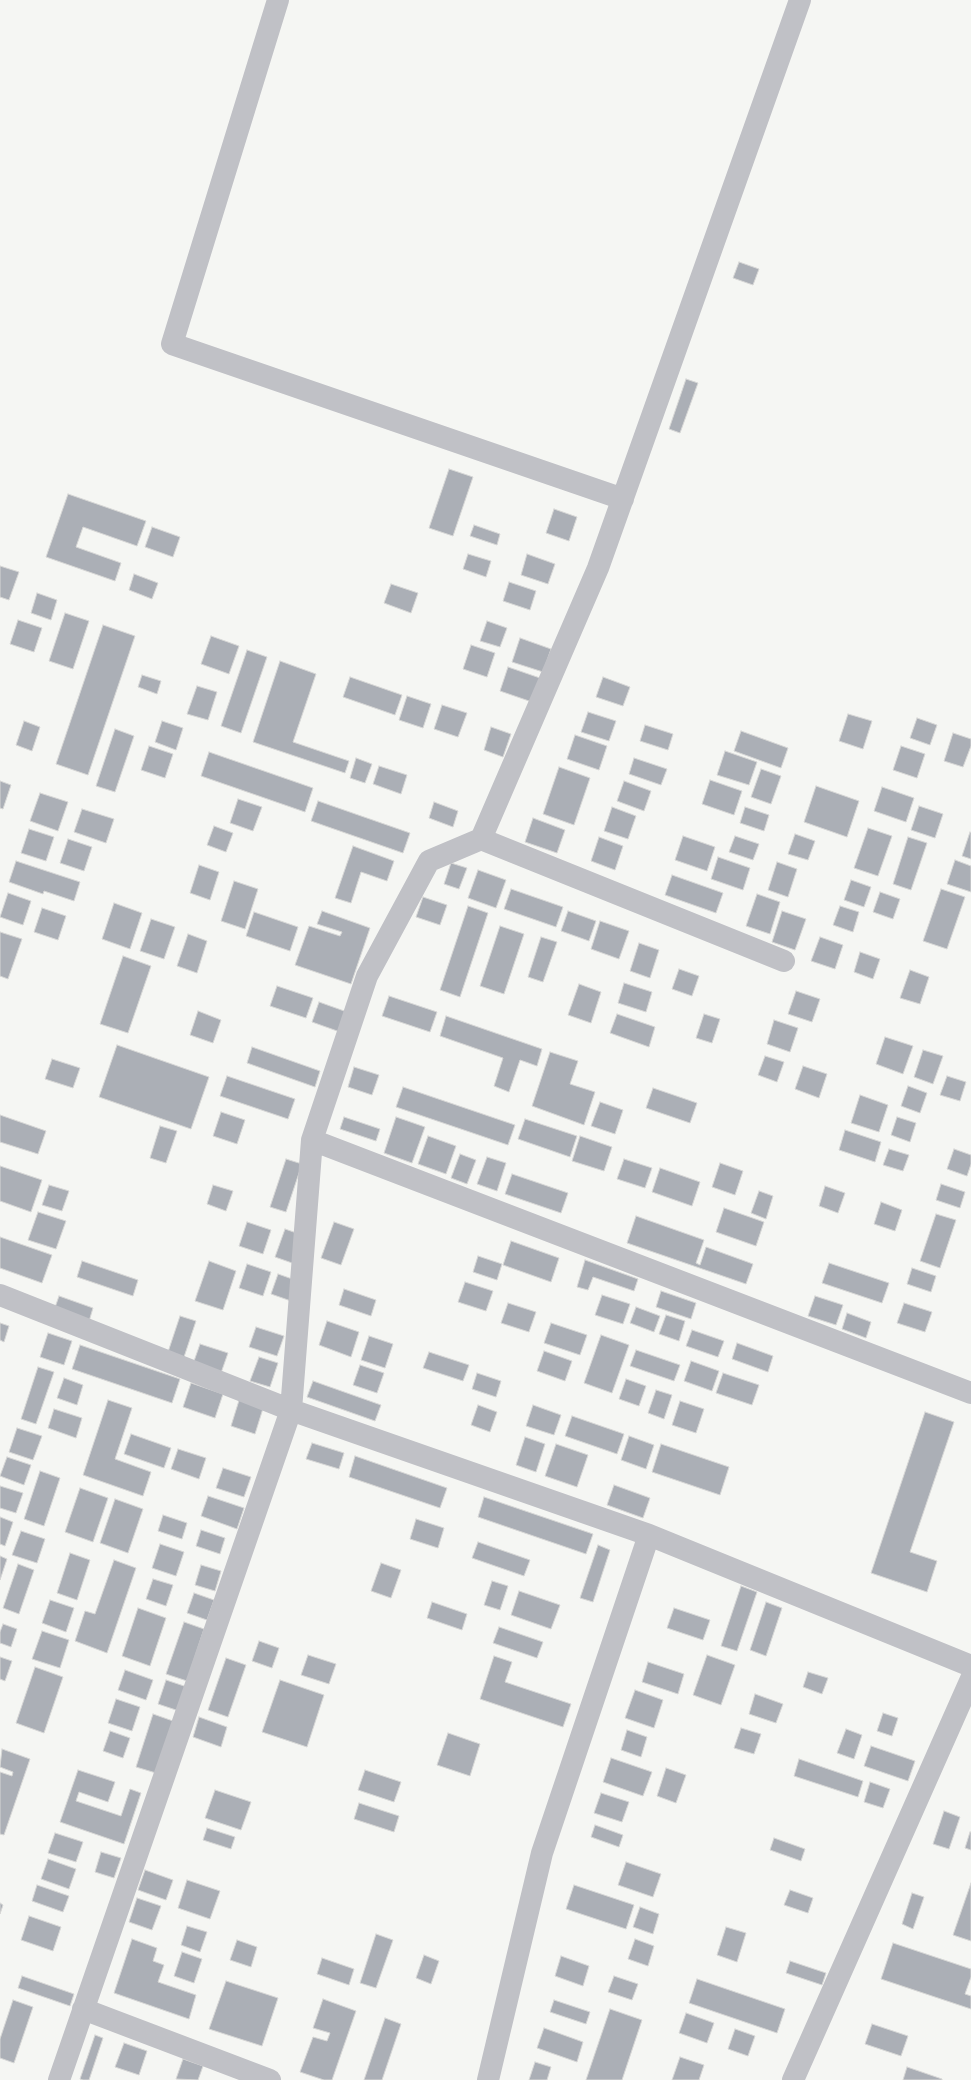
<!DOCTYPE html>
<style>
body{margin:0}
canvas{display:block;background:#f5f6f3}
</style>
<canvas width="971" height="2080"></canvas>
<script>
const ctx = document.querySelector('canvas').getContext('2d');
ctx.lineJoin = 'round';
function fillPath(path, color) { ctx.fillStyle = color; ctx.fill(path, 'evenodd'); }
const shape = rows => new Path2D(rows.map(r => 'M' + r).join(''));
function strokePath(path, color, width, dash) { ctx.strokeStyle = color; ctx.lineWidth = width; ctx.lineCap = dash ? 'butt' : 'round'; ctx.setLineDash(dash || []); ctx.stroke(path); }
const building = shape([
 [739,262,759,269,753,285,733,278,739,262],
 [686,379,698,383,680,433,669,429,686,379],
 [449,469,473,477,453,536,429,528,449,469],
 [68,494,146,521,137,546,83,527,76,547,121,563,115,581,46,557,68,494],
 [554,509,577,517,569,541,546,533,554,509],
 [474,525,500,534,497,545,470,536,474,525],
 [152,527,180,537,173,557,145,547,152,527],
 [468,554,491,561,486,577,463,569,468,554],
 [527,554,555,564,548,584,521,575,527,554],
 [0,566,19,572,9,600,0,597,0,566],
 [134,574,158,583,152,599,129,590,134,574],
 [509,582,536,591,530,610,503,601,509,582],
 [391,584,418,593,411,613,384,603,391,584],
 [37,593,57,600,51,620,31,613,37,593],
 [65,613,89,621,73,669,49,661,65,613],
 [18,620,42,628,34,652,10,644,18,620],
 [487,621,507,628,500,647,480,641,487,621],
 [103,625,135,636,88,775,56,764,103,625],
 [211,636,239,646,229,674,201,664,211,636],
 [520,638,551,649,543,672,512,662,520,638],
 [471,645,495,653,487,677,463,669,471,645],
 [247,650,267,657,241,733,221,726,247,650],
 [280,661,316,674,293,742,349,761,345,773,253,742,280,661],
 [508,667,540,678,532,702,500,691,508,667],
 [142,675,161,681,157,694,138,687,142,675],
 [350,677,402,695,395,715,343,697,350,677],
 [603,677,630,687,623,706,596,697,603,677],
 [197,686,217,692,208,720,187,714,197,686],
 [407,696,431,704,423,728,399,720,407,696],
 [442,705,467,713,458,737,434,729,442,705],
 [588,712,616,721,609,741,581,732,588,712],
 [848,714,872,721,863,749,839,741,848,714],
 [917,718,937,725,930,745,910,738,917,718],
 [24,721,40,727,32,751,16,745,24,721],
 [162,721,183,728,176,750,155,742,162,721],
 [645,725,673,734,668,750,640,741,645,725],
 [491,727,511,734,503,757,484,750,491,727],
 [115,729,134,736,115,792,96,786,115,729],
 [741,731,788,748,781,768,734,751,741,731],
 [953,733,971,739,971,746,963,767,944,761,953,733],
 [575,735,607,746,599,770,567,759,575,735],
 [149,746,173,754,165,778,141,770,149,746],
 [901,746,925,754,917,778,893,770,901,746],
 [725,751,757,762,749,785,717,775,725,751],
 [209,752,313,788,305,812,201,776,209,752],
 [356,758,372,764,365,783,350,778,356,758],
 [634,758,667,769,661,785,629,774,634,758],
 [379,766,407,775,401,794,373,784,379,766],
 [559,767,590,778,574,825,543,814,559,767],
 [761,769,781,776,771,804,751,797,761,769],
 [710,780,742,791,734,815,702,804,710,780],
 [0,781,11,785,3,809,0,808,0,781],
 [624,781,651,791,644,811,617,801,624,781],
 [816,786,859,801,847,837,804,822,816,786],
 [882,787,914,798,906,822,874,811,882,787],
 [40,793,68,802,58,831,30,821,40,793],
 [238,799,262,807,253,831,230,823,238,799],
 [318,801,410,833,403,853,311,821,318,801],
 [434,802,458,811,453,827,429,818,434,802],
 [919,806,943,814,935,838,911,830,919,806],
 [612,807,636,816,628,839,604,831,612,807],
 [745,807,769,815,764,831,740,823,745,807],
 [82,809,114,819,106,843,74,832,82,809],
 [533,818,565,830,557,853,525,842,533,818],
 [214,826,233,833,226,852,207,845,214,826],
 [868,828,892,836,878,876,854,868,868,828],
 [29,829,54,837,46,861,21,853,29,829],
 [970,832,971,833,971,859,962,856,970,832],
 [795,834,815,841,808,860,788,854,795,834],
 [683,836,715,847,707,871,675,860,683,836],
 [735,836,759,844,753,860,729,852,735,836],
 [599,837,623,846,615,870,591,861,599,837],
 [908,837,927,843,911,890,893,884,908,837],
 [68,839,92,847,84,871,60,863,68,839],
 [353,846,394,861,387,881,361,872,351,903,335,898,353,846],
 [718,857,750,868,743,890,711,879,718,857],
 [955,860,971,866,971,892,947,884,955,860],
 [16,861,80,882,74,901,44,891,43,894,9,882,16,861],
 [777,862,797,869,788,897,768,890,777,862],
 [451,863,467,868,459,889,444,884,451,863],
 [199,865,219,872,210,900,190,893,199,865],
 [478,870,506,880,496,908,468,898,478,870],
 [672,875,723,893,716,913,665,895,672,875],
 [851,880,871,887,864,907,844,900,851,880],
 [234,881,258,889,245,929,221,921,234,881],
 [511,889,563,907,556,927,504,909,511,889],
 [941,889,965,897,947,949,923,941,941,889],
 [880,892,900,899,893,919,873,912,880,892],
 [8,893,31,901,23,925,0,917,8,893],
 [757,894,780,902,770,934,746,926,757,894],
 [423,897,447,905,440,925,416,917,423,897],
 [114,903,142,913,130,949,102,939,114,903],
 [468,906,488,913,460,997,440,990,468,906],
 [840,906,859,912,853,932,833,925,840,906],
 [42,908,66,916,58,940,34,932,42,908],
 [322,911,370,928,351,984,295,965,309,926,340,936,342,932,317,924,322,911],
 [568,911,596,921,589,941,561,931,568,911],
 [782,911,806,919,795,950,772,942,782,911],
 [254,912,298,927,290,951,246,936,254,912],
 [151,919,175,927,164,959,140,951,151,919],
 [600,921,629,931,619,959,591,949,600,921],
 [500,926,524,934,504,994,480,986,500,926],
 [0,932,22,939,8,979,0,976,0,932],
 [188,934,207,941,197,973,177,966,188,934],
 [541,937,557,942,543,982,528,977,541,937],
 [820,937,843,945,835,969,811,961,820,937],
 [639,943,659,950,650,978,630,971,639,943],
 [860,952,880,959,873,979,854,972,860,952],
 [123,956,151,966,128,1033,100,1024,123,956],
 [679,969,699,976,692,996,672,989,679,969],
 [910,970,929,977,920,1004,900,998,910,970],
 [624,983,652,992,646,1012,618,1003,624,983],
 [579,984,601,992,591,1023,568,1015,579,984],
 [277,986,313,998,306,1018,270,1006,277,986],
 [796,991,820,999,812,1022,788,1014,796,991],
 [389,996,437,1012,430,1032,382,1016,389,996],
 [319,1002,347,1012,340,1032,312,1022,319,1002],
 [198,1011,221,1020,213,1043,190,1035,198,1011],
 [617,1014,655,1027,649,1047,610,1033,617,1014],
 [704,1014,720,1019,712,1043,696,1038,704,1014],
 [446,1016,542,1049,537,1066,520,1060,509,1092,494,1086,503,1058,440,1036,446,1016],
 [774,1020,798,1028,790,1052,767,1044,774,1020],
 [885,1037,913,1046,903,1074,876,1064,885,1037],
 [117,1045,209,1077,191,1129,99,1097,117,1045],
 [252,1047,320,1071,315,1087,247,1063,252,1047],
 [923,1050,943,1056,933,1084,914,1077,923,1050],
 [550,1052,578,1061,570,1084,595,1092,584,1125,532,1106,550,1052],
 [765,1056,784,1062,777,1082,758,1075,765,1056],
 [52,1059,80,1068,73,1088,45,1079,52,1059],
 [803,1066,827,1074,819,1098,795,1089,803,1066],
 [354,1067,379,1075,372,1095,348,1087,354,1067],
 [227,1076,295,1099,288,1119,220,1096,227,1076],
 [947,1076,966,1082,960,1101,940,1095,947,1076],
 [908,1086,927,1093,920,1113,901,1106,908,1086],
 [403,1087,515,1125,508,1145,396,1107,403,1087],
 [653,1088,697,1103,690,1123,646,1108,653,1088],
 [860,1095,888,1105,879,1132,851,1123,860,1095],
 [600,1102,623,1110,615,1134,591,1126,600,1102],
 [221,1112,245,1120,237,1144,213,1136,221,1112],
 [0,1115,46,1131,38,1154,0,1142,0,1115],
 [344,1117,380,1129,376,1141,340,1129,344,1117],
 [396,1117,425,1127,412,1163,384,1153,396,1117],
 [897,1117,916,1123,910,1142,891,1135,897,1117],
 [525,1119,577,1136,570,1157,518,1139,525,1119],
 [160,1126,177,1131,166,1163,150,1158,160,1126],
 [845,1130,881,1142,875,1162,839,1150,845,1130],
 [428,1136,456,1146,446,1174,418,1164,428,1136],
 [580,1136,612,1147,604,1171,572,1161,580,1136],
 [889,1149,909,1155,903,1171,883,1165,889,1149],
 [954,1149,971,1155,971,1164,967,1176,947,1169,954,1149],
 [460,1154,476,1160,467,1184,451,1178,460,1154],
 [487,1157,506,1163,497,1191,477,1184,487,1157],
 [286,1159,302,1164,286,1212,270,1207,286,1159],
 [624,1159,652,1168,645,1188,617,1179,624,1159],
 [720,1163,743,1171,735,1195,712,1187,720,1163],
 [0,1166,42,1180,31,1212,0,1201,0,1166],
 [660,1168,700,1182,692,1206,652,1192,660,1168],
 [512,1174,568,1193,561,1213,505,1194,512,1174],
 [941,1184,965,1192,960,1208,936,1200,941,1184],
 [49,1185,69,1191,62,1211,42,1205,49,1185],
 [213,1185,233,1191,226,1211,207,1204,213,1185],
 [825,1186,845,1193,838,1213,819,1206,825,1186],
 [759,1191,773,1196,766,1219,751,1213,759,1191],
 [881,1202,902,1210,895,1231,874,1224,881,1202],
 [724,1208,764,1222,756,1246,716,1232,724,1208],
 [38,1212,66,1221,56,1249,28,1240,38,1212],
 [936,1214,956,1220,940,1268,920,1261,936,1214],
 [636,1216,704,1240,696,1263,700,1265,706,1247,753,1264,746,1284,627,1243,636,1216],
 [247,1222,271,1230,263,1254,239,1246,247,1222],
 [334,1222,354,1229,341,1265,321,1258,334,1222],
 [285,1229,305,1236,295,1264,275,1257,285,1229],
 [0,1237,52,1255,42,1283,0,1268,0,1237],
 [511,1241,559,1258,551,1282,503,1265,511,1241],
 [478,1256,502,1264,497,1280,473,1272,478,1256],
 [585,1260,638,1279,634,1291,593,1277,588,1290,577,1287,585,1260],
 [82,1261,138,1280,133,1296,77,1277,82,1261],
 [209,1261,236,1271,223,1310,195,1301,209,1261],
 [829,1263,889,1283,882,1303,822,1283,829,1263],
 [247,1264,271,1272,263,1296,239,1288,247,1264],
 [912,1268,936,1276,931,1292,907,1284,912,1268],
 [278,1274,298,1281,291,1301,271,1294,278,1274],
 [465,1282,493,1291,486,1311,458,1302,465,1282],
 [344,1289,376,1300,371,1316,339,1305,344,1289],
 [661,1291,696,1303,691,1319,656,1307,661,1291],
 [602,1295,630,1304,623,1324,595,1315,602,1295],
 [59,1296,93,1308,87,1328,52,1316,59,1296],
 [815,1296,843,1305,836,1325,808,1316,815,1296],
 [508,1303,536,1312,529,1332,501,1323,508,1303],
 [904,1303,932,1312,925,1332,897,1323,904,1303],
 [636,1307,660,1316,654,1332,630,1323,636,1307],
 [847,1313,871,1322,866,1338,842,1329,847,1313],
 [666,1315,685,1321,679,1341,659,1334,666,1315],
 [180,1316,196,1321,184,1357,168,1352,180,1316],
 [327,1321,359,1332,351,1357,319,1345,327,1321],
 [0,1323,9,1326,4,1342,0,1340,0,1323],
 [551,1323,587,1335,580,1355,544,1343,551,1323],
 [256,1327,284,1336,277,1356,249,1347,256,1327],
 [692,1330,724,1341,718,1357,686,1346,692,1330],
 [48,1333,72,1341,64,1365,40,1357,48,1333],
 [601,1335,629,1345,612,1393,584,1383,601,1335],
 [369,1336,393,1344,385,1368,361,1360,369,1336],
 [737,1343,773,1356,768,1372,732,1359,737,1343],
 [200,1344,228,1353,221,1373,193,1364,200,1344],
 [80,1345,180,1379,172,1403,72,1369,80,1345],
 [636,1350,680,1365,674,1381,630,1366,636,1350],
 [544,1351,572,1361,565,1381,537,1371,544,1351],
 [429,1352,469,1365,463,1381,423,1368,429,1352],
 [259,1357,278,1363,270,1387,250,1381,259,1357],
 [691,1361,719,1371,712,1391,684,1381,691,1361],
 [360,1365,384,1373,377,1393,353,1385,360,1365],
 [38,1367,54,1372,36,1424,21,1419,38,1367],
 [477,1373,501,1381,496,1397,472,1389,477,1373],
 [723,1373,759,1385,752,1405,716,1393,723,1373],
 [64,1378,83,1385,77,1405,57,1398,64,1378],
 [626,1379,646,1386,639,1406,619,1399,626,1379],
 [313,1381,381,1405,375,1421,307,1397,313,1381],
 [191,1383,223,1394,215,1418,183,1407,191,1383],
 [656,1390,672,1395,664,1419,648,1413,656,1390],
 [241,1394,265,1402,255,1434,231,1426,241,1394],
 [108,1400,132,1408,115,1459,151,1472,143,1496,83,1475,108,1400],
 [680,1401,704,1409,696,1433,672,1425,680,1401],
 [478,1405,497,1412,490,1432,471,1425,478,1405],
 [533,1405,561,1415,554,1435,526,1426,533,1405],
 [54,1409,82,1418,76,1438,48,1428,54,1409],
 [925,1412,954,1422,910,1552,937,1561,927,1592,871,1573,925,1412],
 [572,1416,624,1434,617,1454,565,1436,572,1416],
 [17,1428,42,1436,33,1460,9,1452,17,1428],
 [131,1434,171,1448,164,1468,124,1454,131,1434],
 [629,1436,654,1445,646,1469,621,1460,629,1436],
 [525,1437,545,1444,536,1472,516,1465,525,1437],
 [312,1443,344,1453,339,1469,306,1459,312,1443],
 [556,1444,588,1455,577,1487,545,1476,556,1444],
 [661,1444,729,1467,720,1495,652,1472,661,1444],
 [178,1449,206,1458,199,1479,171,1469,178,1449],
 [355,1456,447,1488,440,1508,349,1477,355,1456],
 [7,1457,31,1465,24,1485,0,1476,7,1457],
 [223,1468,251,1477,244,1497,216,1488,223,1468],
 [40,1471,60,1478,44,1526,24,1519,40,1471],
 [614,1485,650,1498,643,1518,607,1505,614,1485],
 [0,1486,23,1493,16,1513,0,1508,0,1486],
 [80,1488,108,1498,93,1542,65,1532,80,1488],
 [208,1496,244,1508,237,1529,201,1516,208,1496],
 [484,1497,593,1534,586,1554,478,1517,484,1497],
 [115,1499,143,1509,128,1553,100,1543,115,1499],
 [163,1515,187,1523,182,1539,158,1531,163,1515],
 [0,1517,13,1522,5,1546,0,1544,0,1517],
 [416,1519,444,1528,438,1548,410,1539,416,1519],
 [201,1530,225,1538,220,1554,196,1546,201,1530],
 [21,1531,45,1539,37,1563,12,1555,21,1531],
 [478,1542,530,1560,524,1576,472,1558,478,1542],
 [160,1544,184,1552,176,1576,152,1568,160,1544],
 [598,1545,610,1550,593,1602,580,1598,598,1545],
 [70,1553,90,1560,77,1600,57,1593,70,1553],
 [0,1556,7,1559,0,1580,0,1556],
 [114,1560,136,1568,107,1653,75,1641,85,1611,95,1614,114,1560],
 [381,1563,401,1570,391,1598,371,1591,381,1563],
 [18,1564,34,1570,19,1614,3,1608,18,1564],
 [201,1565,221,1571,215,1591,195,1585,201,1565],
 [153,1579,173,1585,166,1606,146,1599,153,1579],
 [492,1581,508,1586,500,1610,484,1605,492,1581],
 [741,1586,757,1592,737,1651,721,1646,741,1586],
 [519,1591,560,1605,551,1629,511,1615,519,1591],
 [194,1593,214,1600,207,1620,187,1613,194,1593],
 [50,1600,74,1608,66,1632,42,1623,50,1600],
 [432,1602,467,1614,462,1630,427,1618,432,1602],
 [766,1602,782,1608,766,1656,750,1650,766,1602],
 [138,1608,166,1618,150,1666,122,1656,138,1608],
 [674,1608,710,1620,703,1640,667,1628,674,1608],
 [184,1622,204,1629,187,1681,166,1674,184,1622],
 [3,1624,17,1629,11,1647,0,1643,0,1632,3,1624],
 [499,1627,543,1642,537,1658,493,1643,499,1627],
 [42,1631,69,1640,60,1668,32,1659,42,1631],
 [259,1641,279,1648,272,1668,252,1661,259,1641],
 [308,1655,336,1664,329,1684,301,1675,308,1655],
 [707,1655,735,1665,721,1705,693,1695,707,1655],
 [494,1656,512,1662,505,1682,571,1704,563,1727,480,1699,494,1656],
 [0,1657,12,1661,5,1681,0,1679,0,1657],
 [226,1658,246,1665,228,1717,208,1710,226,1658],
 [648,1662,684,1674,678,1694,642,1682,648,1662],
 [35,1667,63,1677,44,1733,16,1723,35,1667],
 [125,1670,153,1680,146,1700,118,1690,125,1670],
 [808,1672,828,1678,822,1694,803,1687,808,1672],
 [166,1680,190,1688,182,1712,158,1704,166,1680],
 [280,1680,324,1695,307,1747,262,1732,280,1680],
 [635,1690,663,1700,654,1728,625,1718,635,1690],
 [755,1694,783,1704,776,1723,749,1714,755,1694],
 [116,1699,140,1707,132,1731,108,1723,116,1699],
 [883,1713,898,1718,892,1736,877,1731,883,1713],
 [153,1714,173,1721,156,1773,136,1767,153,1714],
 [199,1717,227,1727,221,1747,193,1737,199,1717],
 [741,1728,761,1734,754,1754,734,1748,741,1728],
 [846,1729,862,1735,854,1759,837,1753,846,1729],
 [627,1730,647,1737,641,1757,621,1750,627,1730],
 [110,1731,130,1738,123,1758,103,1751,110,1731],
 [448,1733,480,1744,470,1776,437,1765,448,1733],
 [871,1746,915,1761,908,1781,864,1766,871,1746],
 [2,1749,30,1759,4,1835,0,1834,0,1772,12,1776,13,1772,0,1767,2,1749],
 [611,1758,652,1772,643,1796,603,1782,611,1758],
 [799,1759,863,1781,858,1797,794,1776,799,1759],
 [666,1768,686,1775,676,1803,657,1796,666,1768],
 [78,1770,115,1782,108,1802,79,1792,76,1801,121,1816,130,1789,141,1793,124,1844,60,1822,78,1770],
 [365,1770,401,1782,394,1802,358,1790,365,1770],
 [870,1782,890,1789,883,1808,864,1802,870,1782],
 [215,1790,251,1802,241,1830,205,1818,215,1790],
 [601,1793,629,1802,622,1822,594,1813,601,1793],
 [359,1803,399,1816,394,1832,354,1819,359,1803],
 [944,1811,960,1817,949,1849,933,1844,944,1811],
 [595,1825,623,1835,619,1847,591,1837,595,1825],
 [207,1828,235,1837,231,1849,203,1840,207,1828],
 [970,1832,971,1832,971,1850,965,1848,970,1832],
 [55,1833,83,1842,76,1862,48,1853,55,1833],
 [774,1838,805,1849,801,1861,770,1850,774,1838],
 [101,1852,121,1858,114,1878,95,1872,101,1852],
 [48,1859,76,1869,69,1889,41,1879,48,1859],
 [626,1862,661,1874,653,1897,618,1885,626,1862],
 [145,1870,173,1880,166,1900,138,1890,145,1870],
 [187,1880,220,1891,210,1919,178,1908,187,1880],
 [971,1883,971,1941,953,1935,971,1883],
 [37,1885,69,1896,63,1912,32,1901,37,1885],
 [574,1885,634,1905,626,1929,566,1909,574,1885],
 [790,1890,813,1898,808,1913,784,1905,790,1890],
 [912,1893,924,1897,913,1929,902,1924,912,1893],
 [137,1898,161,1906,152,1930,129,1922,137,1898],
 [0,1903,3,1905,0,1914,0,1903],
 [640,1907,659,1914,653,1934,633,1927,640,1907],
 [29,1916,61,1927,53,1951,21,1940,29,1916],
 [187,1926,207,1932,200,1952,181,1945,187,1926],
 [726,1927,746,1933,737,1962,717,1955,726,1927],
 [376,1934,393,1940,376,1988,360,1983,376,1934],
 [132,1939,157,1948,153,1961,164,1965,158,1982,196,1995,189,2019,114,1993,132,1939],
 [635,1939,654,1946,648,1966,628,1959,635,1939],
 [237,1940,257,1947,251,1967,230,1960,237,1940],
 [893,1943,971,1969,971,1977,965,1994,971,1996,971,2009,881,1979,893,1943],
 [182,1952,202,1959,194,1983,174,1976,182,1952],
 [424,1955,439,1961,431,1984,416,1978,424,1955],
 [561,1956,589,1966,583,1986,555,1976,561,1956],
 [322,1958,354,1969,349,1985,317,1974,322,1958],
 [790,1961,826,1973,822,1985,786,1973,790,1961],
 [22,1976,74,1994,70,2006,18,1988,22,1976],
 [614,1976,638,1984,632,2000,608,1992,614,1976],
 [697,1979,785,2009,777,2033,689,2003,697,1979],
 [226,1981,278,1998,262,2046,209,2029,226,1981],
 [323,1999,356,2011,332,2080,324,2080,300,2072,313,2037,327,2041,330,2033,313,2028,323,1999],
 [13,2000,33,2007,14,2063,0,2058,0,2039,13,2000],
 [554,2000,590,2012,586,2024,550,2012,554,2000],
 [610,2009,642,2020,622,2080,586,2080,610,2009],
 [686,2013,714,2023,707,2043,679,2033,686,2013],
 [385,2018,401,2024,382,2080,364,2080,385,2018],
 [872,2024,908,2036,901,2056,865,2044,872,2024],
 [544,2028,583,2042,577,2062,537,2048,544,2028],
 [735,2029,755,2036,748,2056,728,2049,735,2029],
 [95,2035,103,2038,89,2080,83,2080,80,2079,95,2035],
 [124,2043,147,2051,139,2075,115,2067,124,2043],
 [680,2057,704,2065,699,2080,672,2080,680,2057],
 [183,2059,203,2066,198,2080,176,2079,183,2059],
 [535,2062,551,2067,547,2080,529,2080,535,2062],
 [907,2067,942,2079,942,2080,903,2080,907,2067]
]);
fillPath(building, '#abafb6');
strokePath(building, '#d7d7d6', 1);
strokePath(shape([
 [278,0,172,344,623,499],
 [481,839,784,961],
 [312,1140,971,1393],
 [0,1295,291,1410,649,1535,971,1666],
 [83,2009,270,2080],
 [59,2080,291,1410,312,1140,367,976,429,861,481,839,598,568,800,0],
 [488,2080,542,1853,649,1535],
 [793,2080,971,1679]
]), '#c0c1c6', 22);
</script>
